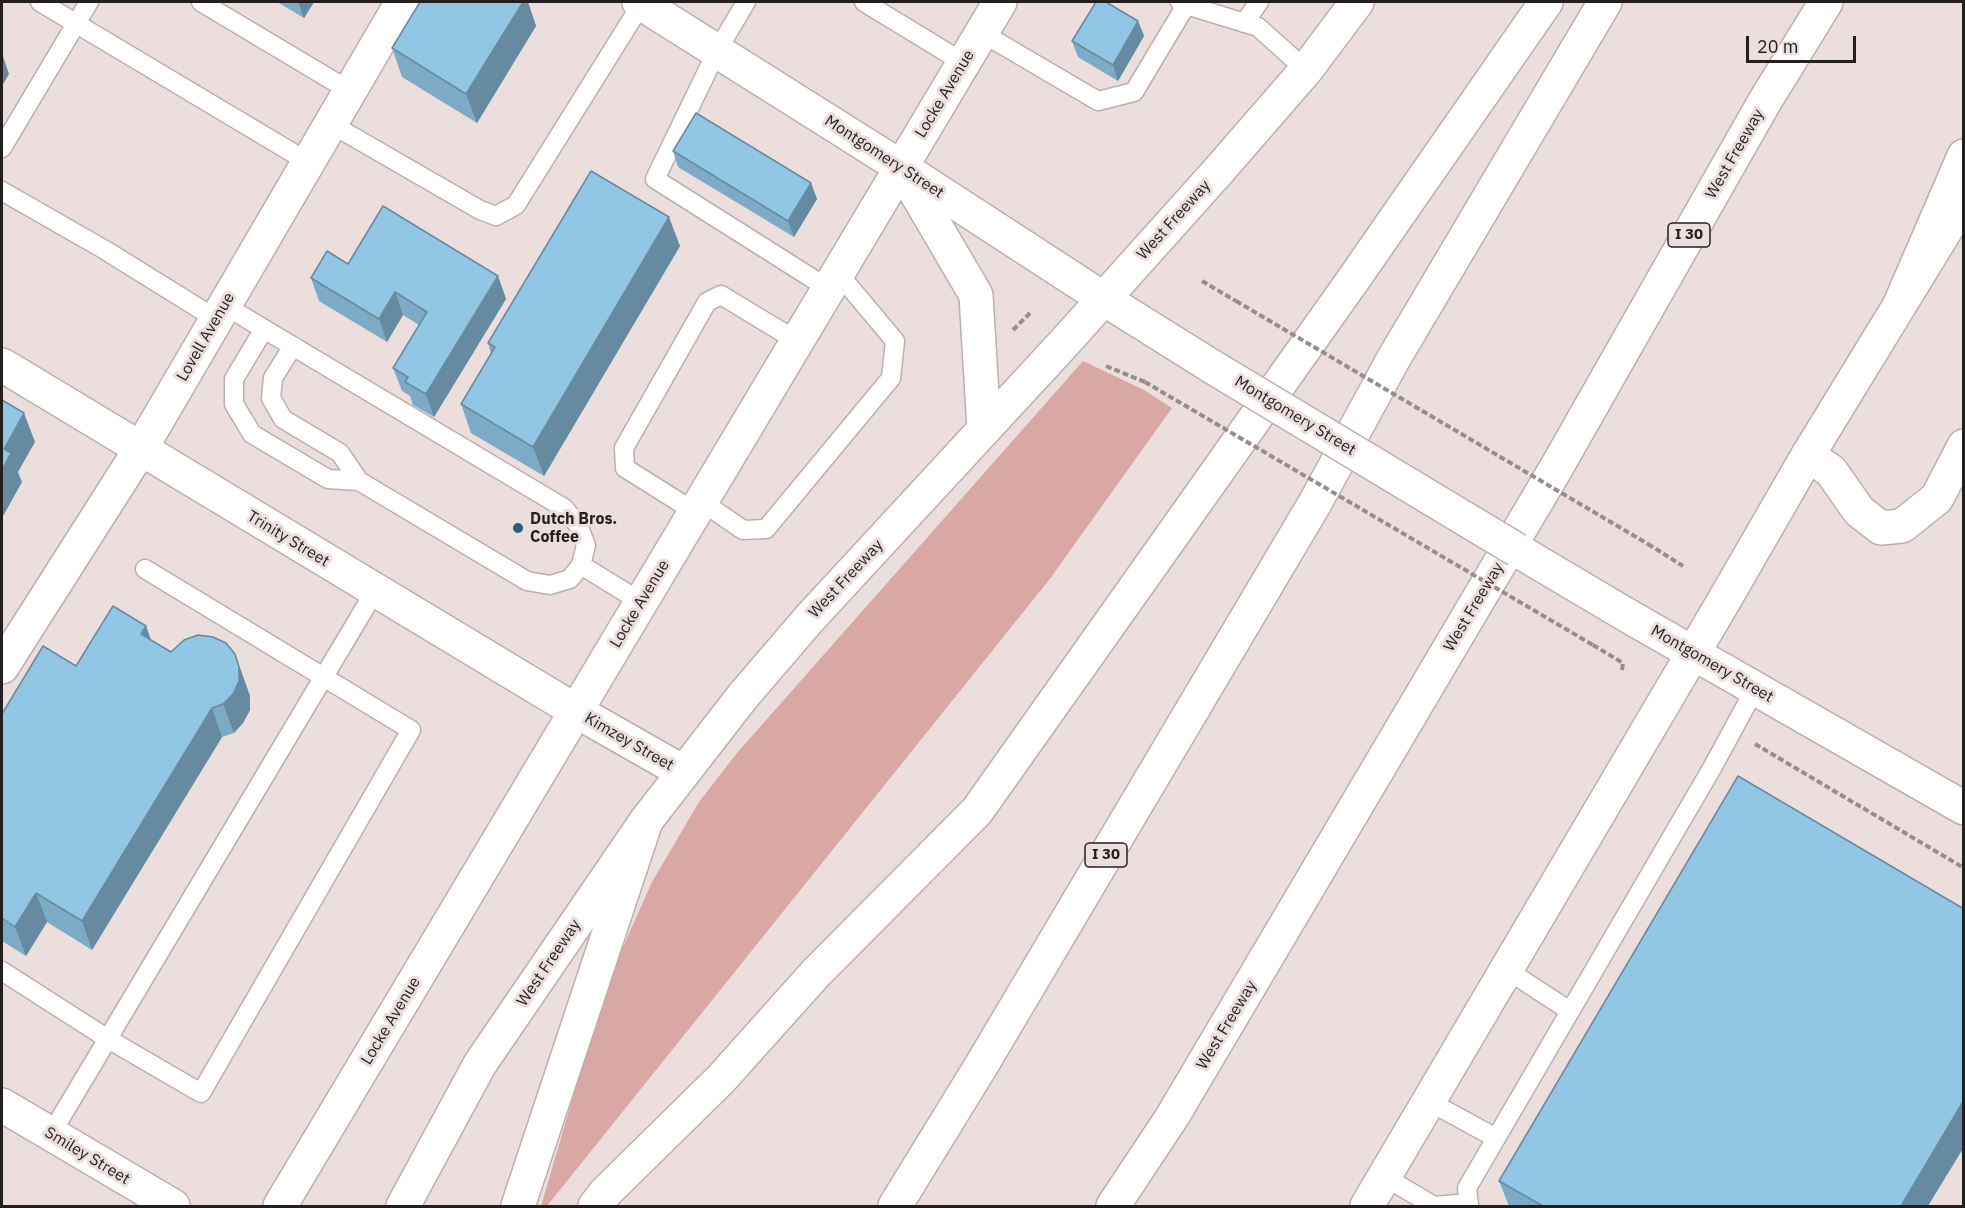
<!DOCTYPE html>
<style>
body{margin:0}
#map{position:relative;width:1965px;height:1208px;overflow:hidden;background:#ecdedd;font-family:"IBM Plex Sans",sans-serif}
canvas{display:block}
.frame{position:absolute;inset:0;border:3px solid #241f1f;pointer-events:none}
.scale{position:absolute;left:1746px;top:36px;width:110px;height:27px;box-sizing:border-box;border:3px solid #241f1f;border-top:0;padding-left:8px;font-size:18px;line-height:21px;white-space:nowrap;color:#241f1f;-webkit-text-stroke:4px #ecdedd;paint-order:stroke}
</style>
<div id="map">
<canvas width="1965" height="1208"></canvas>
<div class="frame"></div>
<div class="scale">20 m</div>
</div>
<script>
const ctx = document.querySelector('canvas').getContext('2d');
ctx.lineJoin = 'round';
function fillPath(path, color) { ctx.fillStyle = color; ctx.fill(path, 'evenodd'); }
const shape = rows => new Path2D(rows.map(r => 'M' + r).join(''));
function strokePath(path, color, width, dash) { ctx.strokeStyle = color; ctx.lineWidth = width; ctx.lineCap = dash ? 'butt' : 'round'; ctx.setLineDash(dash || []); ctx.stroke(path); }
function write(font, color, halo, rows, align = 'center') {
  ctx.font = font + ' "IBM Plex Sans",sans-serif'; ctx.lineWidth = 6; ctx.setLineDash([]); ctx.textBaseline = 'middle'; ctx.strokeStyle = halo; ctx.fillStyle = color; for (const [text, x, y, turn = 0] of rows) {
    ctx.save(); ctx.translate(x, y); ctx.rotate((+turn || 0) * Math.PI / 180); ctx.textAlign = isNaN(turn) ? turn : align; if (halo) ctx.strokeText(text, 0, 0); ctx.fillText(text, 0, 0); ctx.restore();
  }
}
fillPath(shape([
 [1083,361,1144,390,1172,408,1049,580,547,1206,541,1206,606,985,652,882,699,802,737,753]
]), '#d9a7a4');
const lane = shape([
 [40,2,308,162],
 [201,2,350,91],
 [746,2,717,51,655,179,829,289],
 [864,2,964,63],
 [1180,2,1186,5,1258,27,1306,70],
 [1244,23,1259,2],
 [982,33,1098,101,1134,92,1186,5],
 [331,124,480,210,496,216,516,205,642,3],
 [2,148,89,2],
 [2,191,105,250,216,319],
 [224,305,264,329],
 [264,329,564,508,578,525,586,545,581,565,570,579,550,585,527,581,359,481,328,479,252,434,234,404,234,379,264,329],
 [293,346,273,378,271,398,283,419,340,453,359,481],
 [701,501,743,530,766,529,891,378,895,341,838,273],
 [695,512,625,468,624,448,707,302,721,295,797,341],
 [581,565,641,602],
 [1507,970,1570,1011],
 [2,971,108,1039,201,1093,411,730,145,569],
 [1430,1102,1496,1138],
 [51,1134,375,591],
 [1385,1177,1434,1206],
 [1435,1206,1469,1203],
 [1469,1206,1467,1188,1712,768,1755,689]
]);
const street = shape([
 [2,365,576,711,683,772],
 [1808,455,1831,471,1859,511,1881,528,1902,526,1937,498,1964,446],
 [2,1105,173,1206],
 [280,1206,1000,2]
]);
const secondary = shape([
 [639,2,901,167,1104,299,1211,366],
 [905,174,976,295,984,429],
 [1517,550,1630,617,1964,808],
 [2,667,140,450,402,2],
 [403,1206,480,1064,646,821,743,696,809,619,1065,342,1221,168,1306,70,1357,2],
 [1367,1206,1725,599,1808,455,1964,200]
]);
const highway = shape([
 [1900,304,1964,156],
 [518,1206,646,821],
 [595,1206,605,1193,721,1079,816,973,977,811,1353,280,1546,2],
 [895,1206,981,1066,1315,503,1394,358,1605,2],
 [1113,1206,1172,1117,1555,470,1765,101,1826,2]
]);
strokePath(lane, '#bdafae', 21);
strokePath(street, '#bdafae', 36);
strokePath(secondary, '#bdafae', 36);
strokePath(highway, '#bdafae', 36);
strokePath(shape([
 [1202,281,1236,301],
 [1013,330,1030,313],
 [1106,366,1145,382],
 [1648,544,1683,566],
 [1593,645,1623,663,1622,670],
 [1755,744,1964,868]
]), '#978d8d', 4, [6, 3]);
strokePath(lane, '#fff', 18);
strokePath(street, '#fff', 33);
strokePath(secondary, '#fff', 33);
strokePath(highway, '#fff', 33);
const secondaryBridge = shape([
 [1211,366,1517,550]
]);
strokePath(secondaryBridge, '#bdafae', 36, []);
strokePath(shape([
 [1236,301,1648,544],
 [1145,382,1593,645]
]), '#978d8d', 4, [6, 3]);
strokePath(secondaryBridge, '#fff', 33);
fillPath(shape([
 [277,2,314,2,304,18],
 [523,2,528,2,536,26,477,123,402,77,392,48],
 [1138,21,1144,36,1118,81,1078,57,1072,41],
 [673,151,811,183,817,199,794,237,678,167],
 [680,246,544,476,471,433,461,404,491,353,488,343],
 [348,264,498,276,506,299,434,417,413,405,410,396,402,391,393,368,419,325,403,315,387,342,319,301,311,278],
 [146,626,151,640,171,652,235,654,250,696,250,710,243,723,234,733,222,737,92,950,47,922,26,956,2,941,2,714,76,666],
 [1499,1181,1928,1206,1509,1206]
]), '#7daac4');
fillPath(shape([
 [298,2,314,2,304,18],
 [523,2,528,2,536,26,477,123,466,94],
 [1138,21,1144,36,1118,81,1113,65],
 [2,53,9,74,2,86],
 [811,183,817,199,794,237,788,221],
 [669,217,680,246,544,476,533,447],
 [498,276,506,299,434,417,426,394],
 [395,292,403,315,387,342,379,319],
 [24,413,35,442,18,472,22,482,2,518,2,470,4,449],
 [146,626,156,655,141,634],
 [235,654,250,696,250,710,243,723,234,733,223,704],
 [212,708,222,737,92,950,82,921],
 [36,893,47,922,26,956,15,927],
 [1964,1100,1964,1147,1928,1206,1901,1206]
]), '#668ba0');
const building = shape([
 [420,2,523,2,466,94,392,48,420,2],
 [1096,2,1106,2,1138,21,1113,65,1072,41,1096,2],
 [696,113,811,183,788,221,673,151,696,113],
 [591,171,669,217,533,447,461,404,495,347,488,343,591,171],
 [383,206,498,276,426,394,405,382,408,377,393,368,427,312,395,292,379,319,311,278,327,251,348,264,383,206],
 [2,400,24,413,4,449,11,453,2,470,2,400],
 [113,606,146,626,141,634,171,652,184,640,198,635,213,637,226,643,235,654,239,667,239,681,233,694,223,704,212,708,82,921,36,893,15,927,2,918,2,714,43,646,76,666,113,606],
 [1738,776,1964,909,1964,1100,1901,1206,1543,1206,1499,1181,1738,776]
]);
fillPath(building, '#91c6e4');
strokePath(building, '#668ba0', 1.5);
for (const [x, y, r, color] of [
 [518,528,6,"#285e79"]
]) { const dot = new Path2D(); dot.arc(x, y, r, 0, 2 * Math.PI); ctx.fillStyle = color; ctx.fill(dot); strokePath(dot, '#ecdedd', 2); }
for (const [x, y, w] of [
 [1689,235,42],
 [1106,855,42]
]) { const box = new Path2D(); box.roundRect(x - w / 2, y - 12, w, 24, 4.5); ctx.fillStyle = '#ecdedd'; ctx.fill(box); strokePath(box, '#241f1f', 1.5); }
write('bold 15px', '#241f1f', null, [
 ["I 30",1689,235],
 ["I 30",1106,855]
]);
write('16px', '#241f1f', '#ecdedd', [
 ["Locke Avenue",945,94,-59],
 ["West Freeway",1735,154,-60],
 ["Montgomery Street",884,157,33],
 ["West Freeway",1174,220,-48],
 ["Lovell Avenue",206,337,-60],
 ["Montgomery Street",1295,416,31],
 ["Trinity Street",288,539,31],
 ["West Freeway",846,579,-47],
 ["Locke Avenue",640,604,-59],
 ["West Freeway",1474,607,-59],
 ["Montgomery Street",1712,664,30],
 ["Kimzey Street",629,742,30],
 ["West Freeway",549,963,-56],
 ["Locke Avenue",391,1021,-59],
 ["West Freeway",1227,1025,-59],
 ["Smiley Street",87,1156,31]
]);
write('bold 16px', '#241f1f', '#ecdedd', [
 ["Dutch Bros.",530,519],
 ["Coffee",530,537]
], 'left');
</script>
